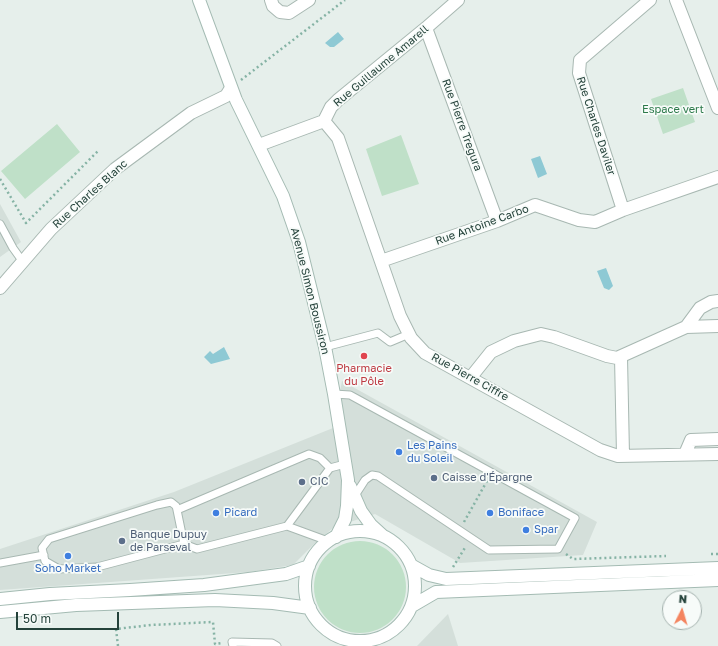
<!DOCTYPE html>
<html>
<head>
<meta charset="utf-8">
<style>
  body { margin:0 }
  #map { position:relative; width:718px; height:646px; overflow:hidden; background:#e6efeb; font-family:"Golos Text",sans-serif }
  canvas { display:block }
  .north { position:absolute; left:662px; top:590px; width:40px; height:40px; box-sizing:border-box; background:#f7fbf9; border:1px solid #a3b1ad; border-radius:50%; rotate:5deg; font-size:11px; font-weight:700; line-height:16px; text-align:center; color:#24423a }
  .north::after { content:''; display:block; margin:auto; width:14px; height:18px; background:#f4845f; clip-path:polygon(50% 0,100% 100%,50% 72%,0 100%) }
  .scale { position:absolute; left:16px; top:612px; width:103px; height:18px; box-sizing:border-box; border:2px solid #24423a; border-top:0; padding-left:5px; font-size:12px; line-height:14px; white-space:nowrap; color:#24423a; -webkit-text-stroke:3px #f7fbf9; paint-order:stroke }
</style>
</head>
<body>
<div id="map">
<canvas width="718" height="646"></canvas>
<div class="north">N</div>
<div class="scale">50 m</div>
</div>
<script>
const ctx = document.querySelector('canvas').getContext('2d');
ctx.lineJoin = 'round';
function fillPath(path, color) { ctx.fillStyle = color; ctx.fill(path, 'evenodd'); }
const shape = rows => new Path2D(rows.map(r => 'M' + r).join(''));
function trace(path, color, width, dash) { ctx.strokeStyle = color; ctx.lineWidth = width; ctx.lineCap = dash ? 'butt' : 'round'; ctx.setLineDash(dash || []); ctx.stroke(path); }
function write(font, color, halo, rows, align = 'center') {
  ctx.font = font + ' "Golos Text",sans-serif'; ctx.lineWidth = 3.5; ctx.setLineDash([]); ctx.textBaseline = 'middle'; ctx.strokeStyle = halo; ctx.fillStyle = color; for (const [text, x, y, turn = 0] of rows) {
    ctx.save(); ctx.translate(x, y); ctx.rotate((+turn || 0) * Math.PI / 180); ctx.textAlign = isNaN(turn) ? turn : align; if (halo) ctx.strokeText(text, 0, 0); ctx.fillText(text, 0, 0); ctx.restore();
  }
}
fillPath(shape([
  [0,204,21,242,0,257],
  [342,381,597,522,583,555,460,563,375,514,334,527,311,547,293,565,249,572,0,590,0,549,174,492,333,428],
  [448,614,458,646,417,646]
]), '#d4dfda');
fillPath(shape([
  [683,88,695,122,663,134,651,99],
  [57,124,80,152,25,199,1,171],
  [401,135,419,184,382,196,366,149],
  '314 587a46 46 0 1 1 92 0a46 46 0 1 1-92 0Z'
]), '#bfe0c8');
fillPath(shape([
  [338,32,344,39,334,47,330,47,325,43],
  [540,156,547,174,538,178,531,159],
  [606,268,613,286,609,290,604,288,597,271],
  [224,347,230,359,211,364,204,357,210,351,213,354]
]), '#8ec9d4');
const lane = shape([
  [0,224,13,248,23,262],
  [325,347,378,333,390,342,409,334],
  [334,394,350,395,575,518,558,549,489,550,378,476,372,475,365,480,354,497],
  [177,510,184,544],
  [287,526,330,468,345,464],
  [328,541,287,526,197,549,184,544,97,567,59,569,45,561,42,548,49,539,157,505,171,502,176,506,177,510,309,454,320,458,330,468],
  [0,563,44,555],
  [233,646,232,642,272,643,277,646]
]);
const street = shape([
  [271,0,273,6,280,12,289,13,309,0],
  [676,0,718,108],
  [426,28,497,221],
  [324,121,338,138,400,316,411,338,425,353,600,450,618,456,718,454],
  [259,145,324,121,331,107,338,100,426,28,458,0],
  [623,210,579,73,580,60,650,0],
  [381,261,497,221,535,205,579,220,595,222,623,210,718,177],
  [0,288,51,229,115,169,191,113,226,96,231,88],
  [686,327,700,308,711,302,718,301],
  [621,357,623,455],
  [471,377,491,352,514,341,541,334,554,337,607,356,617,358,686,327,718,326],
  [685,454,691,440,718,439]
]);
const secondary = shape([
  [199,0,236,100,283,196,299,242,325,347,334,394,348,480,347,506,345,519,336,537],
  [350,486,361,511,371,525,382,535],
  '305 586a55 55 0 1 1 110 0a55 55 0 1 1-110 0Z',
  [411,565,429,575,446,579,718,568],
  [0,599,50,594,130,590,204,585,286,574,309,566],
  [412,606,436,592,718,580],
  [0,612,76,605,215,600,273,603,310,608]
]);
trace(lane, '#a8b8b2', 9);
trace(street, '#a8b8b2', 14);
trace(secondary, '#a4bbb3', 14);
trace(shape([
  [241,80,345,0],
  [0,179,26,223,99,150],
  [464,522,487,481],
  [566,554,573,559,666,556],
  [711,554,718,554],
  [453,567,466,546],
  [118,646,116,629,151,625,213,622,215,644,222,643]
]), '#86b3a5', 2.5, [2, 3]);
trace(lane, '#fff', 7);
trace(street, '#fff', 12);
trace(secondary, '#fff', 12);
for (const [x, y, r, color] of [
  [364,356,4,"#e0444e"],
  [399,452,4,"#3f7fe0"],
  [434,478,4,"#5c6f8a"],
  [302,482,4,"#5c6f8a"],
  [216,513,4,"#3f7fe0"],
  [490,513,4,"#3f7fe0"],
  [526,530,4,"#3f7fe0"],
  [122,541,4,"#5c6f8a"],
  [68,556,4,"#3f7fe0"]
]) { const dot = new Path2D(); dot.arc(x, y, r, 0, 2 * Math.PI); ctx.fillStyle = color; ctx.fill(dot); trace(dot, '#f7fbf9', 1.5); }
write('11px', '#24423a', '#f7fbf9', [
  ["Rue Guillaume Amarell",381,66,-40],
  ["Rue Pierre Tregura",462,125,70],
  ["Rue Charles Daviler",596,126,72],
  ["Rue Charles Blanc",90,194,-42],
  ["Rue Antoine Carbo",482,225,-20],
  ["Avenue Simon Boussiron",310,291,76],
  ["Rue Pierre Ciffre",470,377,29]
]);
write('11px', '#2d7a4b', '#f7fbf9', [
  ["Espace vert",673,110]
]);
write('11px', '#be3a42', '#f7fbf9', [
  ["Pharmacie",364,369],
  ["du Pôle",364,382]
]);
write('11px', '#366cbe', '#f7fbf9', [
  ["Les Pains",407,446],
  ["du Soleil",407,459],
  ["Picard",224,513],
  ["Boniface",498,513],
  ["Spar",534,530],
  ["Soho Market",68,569,"center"]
], 'left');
write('11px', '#4e5e75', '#f7fbf9', [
  ["Caisse d'Épargne",442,478],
  ["CIC",310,482],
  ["Banque Dupuy",130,535],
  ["de Parseval",130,548]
], 'left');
</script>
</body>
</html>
